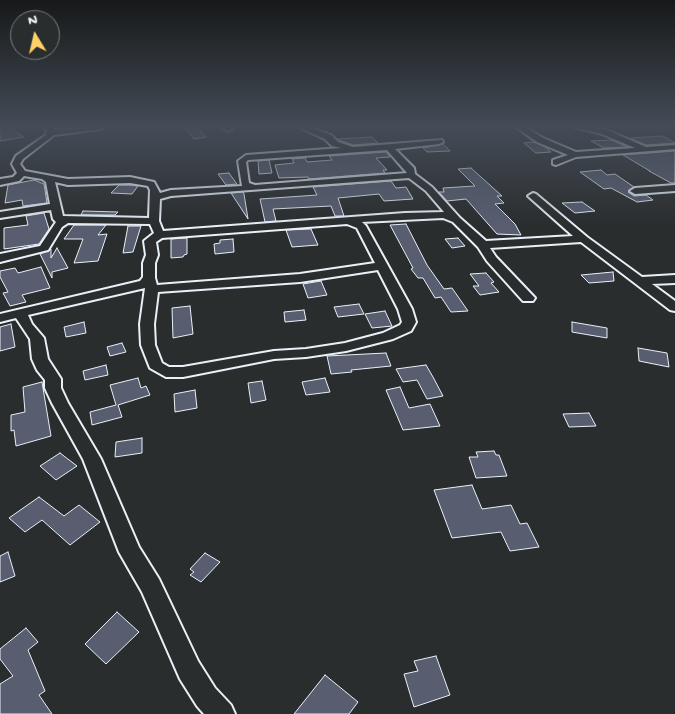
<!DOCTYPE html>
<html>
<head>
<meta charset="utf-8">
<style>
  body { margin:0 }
  #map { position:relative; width:675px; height:714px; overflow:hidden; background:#2a2d2e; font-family:"Gochi Hand",sans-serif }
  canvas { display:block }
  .north { position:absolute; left:10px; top:10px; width:50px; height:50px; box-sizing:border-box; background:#2a2d2e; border:1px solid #767b7f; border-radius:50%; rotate:351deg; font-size:14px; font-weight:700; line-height:20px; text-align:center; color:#e8f1f8 }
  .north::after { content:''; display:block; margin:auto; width:18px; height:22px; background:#ffd166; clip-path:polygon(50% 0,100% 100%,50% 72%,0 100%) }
</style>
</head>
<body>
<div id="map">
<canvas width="675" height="714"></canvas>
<div class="north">N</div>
</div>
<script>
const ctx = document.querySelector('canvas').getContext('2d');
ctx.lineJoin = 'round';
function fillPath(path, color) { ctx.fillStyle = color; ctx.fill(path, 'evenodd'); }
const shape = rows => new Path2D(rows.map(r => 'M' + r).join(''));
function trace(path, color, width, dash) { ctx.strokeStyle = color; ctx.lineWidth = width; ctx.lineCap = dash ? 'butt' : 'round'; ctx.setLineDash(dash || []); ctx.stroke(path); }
const building = shape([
  [0,127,9,127,24,137,0,141,0,127],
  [184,127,197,127,206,137,194,139,184,127],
  [663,136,675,143,646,145,631,138,663,136],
  [372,137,378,143,353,145,337,139,372,137],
  [611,140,627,147,604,148,591,141,611,140],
  [534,142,545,147,551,152,536,153,524,143,534,142],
  [443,144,450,151,427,152,423,148,443,144],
  [675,151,675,183,671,183,649,171,650,171,623,155,675,151],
  [386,152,390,157,376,158,387,170,383,170,385,173,309,179,308,177,279,178,275,165,294,163,292,159,305,158,307,162,332,160,329,156,386,152],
  [269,160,272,173,259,174,258,161,269,160],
  [471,168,502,196,497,196,504,203,495,204,515,224,521,235,497,234,466,199,447,201,439,192,444,192,443,188,475,186,458,169,471,168],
  [601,170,607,175,615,174,634,187,628,192,634,196,646,195,653,200,637,202,611,188,604,189,580,172,601,170],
  [229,173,237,184,226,185,218,174,229,173],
  [34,180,44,184,47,203,23,206,22,200,5,203,8,185,34,180],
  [391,181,396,188,406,187,413,199,384,201,379,194,338,198,344,216,335,216,331,206,273,209,276,221,265,222,260,199,317,195,313,187,391,181],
  [119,185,130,185,138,186,132,194,111,193,119,185],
  [243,192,244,194,248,219,231,193,243,192],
  [582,202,595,211,575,213,562,203,582,202],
  [83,211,118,212,115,215,81,215,83,211],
  [44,213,49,229,39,244,4,249,4,228,28,225,26,216,44,213],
  [406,224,427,265,444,289,452,288,468,311,451,312,441,297,435,298,423,278,418,278,411,269,413,268,390,225,406,224],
  [74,225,106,225,98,235,107,234,98,261,74,263,83,239,64,239,74,225],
  [128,226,141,226,133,252,123,253,128,226],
  [311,229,318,245,292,247,286,230,311,229],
  [187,238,187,254,184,255,183,257,171,258,171,239,187,238],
  [458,238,465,246,452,248,445,239,458,238],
  [233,239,234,252,215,254,214,244,220,243,220,240,233,239],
  [57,248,68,268,52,272,52,278,40,254,51,249,51,258,57,248],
  [41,267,50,288,22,295,26,302,10,306,3,293,8,292,0,277,0,271,15,268,18,273,41,267],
  [613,272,614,281,589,283,581,275,613,272],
  [486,273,494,282,491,283,499,292,480,295,473,286,479,286,470,274,486,273],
  [321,281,327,295,308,298,303,284,321,281],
  [359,304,364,314,338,317,334,307,359,304],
  [190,306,193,334,173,338,172,308,190,306],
  [304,310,306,320,285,322,284,312,304,310],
  [385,311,392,326,372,328,365,314,385,311],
  [84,322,86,333,66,337,64,327,84,322],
  [572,322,607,328,607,338,572,332,572,322],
  [11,324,15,347,0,351,0,327,11,324],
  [122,343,126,352,110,356,107,347,122,343],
  [638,348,667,353,669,367,639,361,638,348],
  [386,353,391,366,351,370,352,372,331,374,327,356,386,353],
  [106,365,108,375,85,380,83,371,106,365],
  [426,365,433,377,443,396,427,399,417,380,403,382,396,369,426,365],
  [138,378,141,388,146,386,150,395,118,405,122,417,92,425,90,412,116,405,110,385,138,378],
  [325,378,330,392,306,395,302,382,325,378],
  [262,381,266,400,251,403,248,383,262,381],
  [42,382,51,436,16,446,14,430,11,431,11,415,25,412,23,387,42,382],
  [400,387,409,408,430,404,440,426,403,430,386,390,400,387],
  [195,390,197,408,175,412,174,394,195,390],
  [589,413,596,426,569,427,563,414,589,413],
  [142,438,142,453,115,457,116,442,142,438],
  [494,451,496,455,499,455,507,476,476,478,469,457,478,457,476,452,494,451],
  [60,453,77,466,56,480,40,466,60,453],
  [472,485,482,509,511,505,520,524,527,523,539,547,510,551,501,532,452,538,434,490,472,485],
  [39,497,64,516,79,505,100,522,70,545,42,520,25,532,9,518,39,497],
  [8,552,15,576,0,582,0,556,8,552],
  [205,553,220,562,201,582,190,575,194,572,190,569,205,553],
  [117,612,139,632,106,664,85,644,117,612],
  [26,628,38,642,28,650,45,691,39,695,52,714,0,714,0,684,13,676,0,659,0,649,26,628],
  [436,656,450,695,414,707,404,674,418,671,414,661,436,656],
  [325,675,358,702,349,714,294,714,325,675]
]);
fillPath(building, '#585e70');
trace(building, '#e8f1f8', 1);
const minor = shape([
  [44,127,52,127,55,130,105,127,101,129,54,135,23,159,20,164,25,171,68,179,130,177,154,182,160,193,171,190,242,186,238,161,246,155,341,148,332,146,325,139,298,127,309,127,331,135,338,142,353,147,442,140,443,142,439,144,395,149,414,168,415,174,432,187,460,218,486,241,573,236,528,196,533,193,536,194,587,237,642,277,675,275,675,283,652,284,675,301,675,311,670,310,581,242,490,248,496,257,535,298,533,301,523,301,487,261,478,247,453,222,443,218,362,222,366,226,412,309,416,322,411,331,393,339,346,351,306,357,274,359,183,377,166,377,150,368,141,345,140,324,145,288,28,315,32,324,44,338,48,359,61,379,61,388,68,403,101,459,139,547,159,579,198,661,215,688,231,705,235,714,204,714,197,706,180,679,142,592,119,552,83,459,52,403,45,388,45,380,37,370,32,359,30,339,16,318,0,322,0,314,140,281,143,277,143,263,146,255,144,241,154,233,150,224,68,223,62,227,48,250,0,262,0,254,40,246,56,222,53,219,51,210,0,218,0,212,50,204,46,182,42,179,24,176,19,181,0,185,0,179,13,177,17,173,12,164,16,156,46,135,47,130,44,127],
  [387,150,407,173,255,185,249,183,246,162,248,160,387,150],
  [409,178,426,191,444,212,405,213,163,231,159,221,160,199,171,196,409,178],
  [55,182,68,185,130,183,148,186,150,190,149,218,63,216,55,182],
  [347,224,357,228,375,263,300,274,157,285,155,278,155,263,158,255,156,242,162,238,347,224],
  [378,270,398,309,402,322,400,325,383,333,345,343,306,349,274,351,183,367,169,367,162,363,155,345,154,324,158,292,300,282,378,270],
  [221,127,230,127,232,129,228,131,221,127],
  [516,127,525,127,543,138,576,152,635,148,602,134,574,127,590,127,607,130,646,147,675,145,675,149,576,157,556,165,553,164,553,160,568,155,537,142,516,127],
  [675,185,675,191,635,194,630,191,635,188,675,185]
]);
trace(minor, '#e8f1f8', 4);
fillPath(minor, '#2a2d2e');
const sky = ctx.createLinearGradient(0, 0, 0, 227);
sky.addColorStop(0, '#171919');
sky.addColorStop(0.56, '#444c57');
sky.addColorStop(1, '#444c5700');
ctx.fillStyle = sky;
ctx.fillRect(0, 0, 675, 227);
</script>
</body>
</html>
